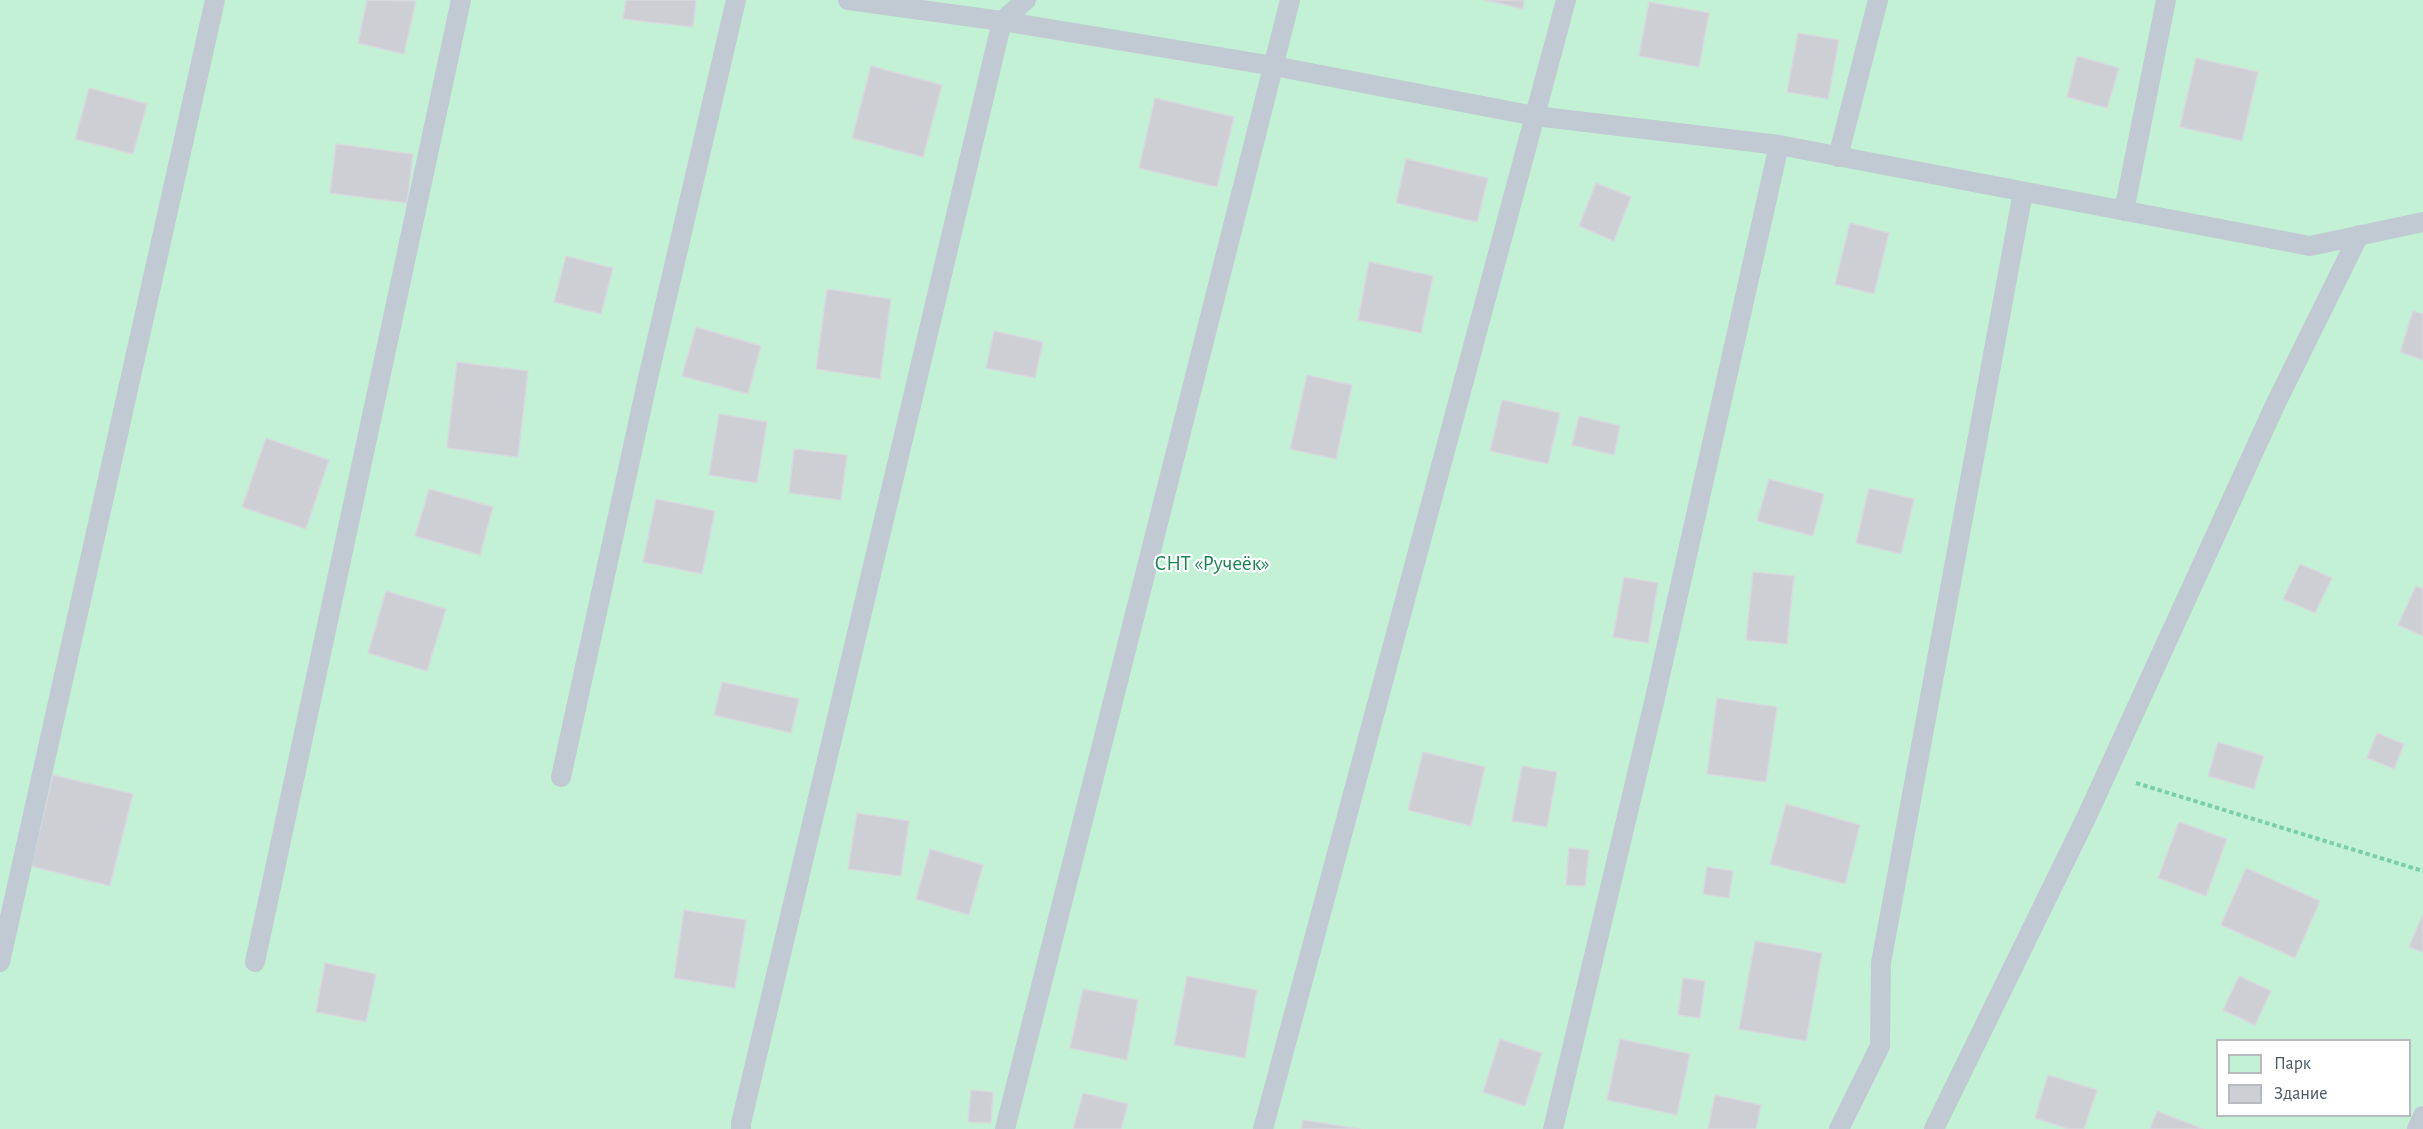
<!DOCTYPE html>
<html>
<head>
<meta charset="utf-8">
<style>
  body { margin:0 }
  #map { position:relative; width:2423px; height:1129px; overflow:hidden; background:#f5f3f3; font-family:"Alegreya Sans",sans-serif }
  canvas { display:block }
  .legend { position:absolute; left:2216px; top:1039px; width:195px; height:78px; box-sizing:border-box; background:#fff; border:2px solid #b7bbc0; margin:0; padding:8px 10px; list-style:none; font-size:18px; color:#4a5661 }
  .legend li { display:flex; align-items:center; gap:12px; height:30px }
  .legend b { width:30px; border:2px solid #b7bbc0 }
</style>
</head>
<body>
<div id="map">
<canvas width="2423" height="1129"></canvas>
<ul class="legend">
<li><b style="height:16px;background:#c3f1d5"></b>Парк</li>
<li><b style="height:16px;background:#cdcfd5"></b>Здание</li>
</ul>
</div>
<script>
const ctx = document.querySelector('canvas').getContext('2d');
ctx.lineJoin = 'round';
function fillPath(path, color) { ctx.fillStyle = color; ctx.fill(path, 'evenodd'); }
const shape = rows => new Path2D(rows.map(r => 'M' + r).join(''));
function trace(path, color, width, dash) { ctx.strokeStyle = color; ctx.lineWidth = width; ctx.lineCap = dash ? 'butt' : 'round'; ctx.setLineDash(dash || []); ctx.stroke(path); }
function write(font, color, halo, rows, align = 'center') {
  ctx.font = font + ' "Alegreya Sans",sans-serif'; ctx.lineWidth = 4.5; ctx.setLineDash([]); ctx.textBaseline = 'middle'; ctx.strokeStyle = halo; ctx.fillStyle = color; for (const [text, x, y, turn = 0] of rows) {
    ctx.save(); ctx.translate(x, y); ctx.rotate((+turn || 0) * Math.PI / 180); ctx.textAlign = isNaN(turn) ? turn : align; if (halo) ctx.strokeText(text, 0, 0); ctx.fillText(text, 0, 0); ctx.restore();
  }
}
fillPath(shape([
  [0,0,2423,0,2423,1129,0,1129],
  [2218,1040,2410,1040,2410,1116,2218,1116]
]), '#c3f1d5');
const building = shape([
  [367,0,416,1,404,54,358,43,367,0],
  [626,0,696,0,693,27,623,19,626,0],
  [1485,0,1524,0,1523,9,1485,0],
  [1649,2,1709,13,1699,67,1639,56,1649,2],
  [1798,33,1839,40,1828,99,1787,92,1798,33],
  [2077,56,2119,68,2107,108,2067,97,2077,56],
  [2196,58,2258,72,2242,141,2180,127,2196,58],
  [871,66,942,85,923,157,852,138,871,66],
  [89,88,147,104,133,154,75,139,89,88],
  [1155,98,1234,117,1217,187,1139,168,1155,98],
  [336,144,413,154,407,203,330,193,336,144],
  [1406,159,1488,178,1477,222,1396,203,1406,159],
  [1596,183,1631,197,1614,241,1579,226,1596,183],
  [1850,223,1889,233,1874,294,1835,284,1850,223],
  [566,256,613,268,601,314,554,302,566,256],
  [1369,262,1433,276,1421,333,1358,320,1369,262],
  [827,289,891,299,880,379,816,369,827,289],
  [2413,311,2423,314,2423,360,2400,352,2413,311],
  [696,327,761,346,748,394,682,376,696,327],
  [994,331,1043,342,1035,378,986,368,994,331],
  [457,362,528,371,518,457,447,448,457,362],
  [1307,375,1352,385,1336,459,1290,449,1307,375],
  [1502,400,1560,413,1548,464,1490,451,1502,400],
  [719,414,767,422,757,483,709,475,719,414],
  [1579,416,1620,426,1614,455,1572,445,1579,416],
  [266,438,329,460,306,529,242,507,266,438],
  [794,449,847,455,841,500,789,493,794,449],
  [1769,479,1824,494,1813,536,1757,521,1769,479],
  [1869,488,1914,499,1901,554,1856,543,1869,488],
  [429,489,493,507,480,555,415,536,429,489],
  [656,499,715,511,702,574,643,562,656,499],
  [2300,564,2332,578,2315,613,2283,599,2300,564],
  [1753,572,1794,576,1787,644,1746,640,1753,572],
  [1624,577,1658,583,1648,643,1613,637,1624,577],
  [2416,586,2423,589,2423,636,2398,625,2416,586],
  [386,591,446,609,427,671,368,653,386,591],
  [722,682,799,699,791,733,714,715,722,682],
  [1717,698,1777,707,1766,782,1707,774,1717,698],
  [2377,733,2404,744,2394,769,2367,758,2377,733],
  [2218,742,2264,756,2254,789,2208,776,2218,742],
  [1423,752,1485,767,1471,826,1408,810,1423,752],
  [1522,766,1557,772,1547,827,1512,821,1522,766],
  [53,775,133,794,110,886,31,866,53,775],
  [1786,804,1860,825,1845,884,1770,864,1786,804],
  [857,813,909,821,901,876,848,869,857,813],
  [2179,822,2227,839,2206,896,2158,878,2179,822],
  [1569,848,1589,850,1585,886,1566,885,1569,848],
  [930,849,983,865,969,915,916,899,930,849],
  [1707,867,1733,871,1729,898,1703,894,1707,867],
  [2246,868,2320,901,2295,958,2221,925,2246,868],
  [684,910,746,920,735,988,674,978,684,910],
  [2422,916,2423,916,2423,952,2409,947,2422,916],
  [1755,941,1822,953,1806,1041,1739,1029,1755,941],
  [325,963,376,974,366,1022,316,1012,325,963],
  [1187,976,1257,990,1245,1058,1174,1045,1187,976],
  [2239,976,2271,991,2255,1025,2223,1010,2239,976],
  [1683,978,1705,981,1700,1018,1678,1015,1683,978],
  [1083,989,1138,1000,1127,1060,1070,1048,1083,989],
  [1500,1039,1542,1053,1525,1106,1483,1092,1500,1039],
  [1620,1039,1690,1054,1677,1115,1607,1100,1620,1039],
  [2048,1075,2097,1090,2084,1129,2068,1129,2035,1118,2048,1075],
  [971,1090,993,1092,991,1123,968,1122,971,1090],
  [1083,1093,1128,1104,1121,1129,1073,1129,1083,1093],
  [1715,1095,1761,1105,1756,1129,1708,1129,1715,1095],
  [2157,1111,2203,1129,2150,1129,2157,1111],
  [1303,1120,1360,1129,1301,1129,1303,1120]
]);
fillPath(building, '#cdcfd5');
trace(building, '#d7d9de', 1.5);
trace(shape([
  [2136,783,2423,871]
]), '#7ad0a6', 4, [4.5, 3]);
trace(shape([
  [848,0,1002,21,1274,66,1535,116,1779,145,2310,246,2423,222],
  [1838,157,1878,0],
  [2124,211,2166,0],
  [561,777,648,378,736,0],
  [0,962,215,0],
  [255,962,461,0],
  [741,1129,741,1123,1002,21,1026,0],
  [1005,1129,1290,0],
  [1263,1129,1566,0],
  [1553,1129,1655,698,1779,145],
  [1839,1129,1880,1046,1881,963,2023,192],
  [1934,1129,2087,816,2276,403,2359,235],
  [2417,1129,2423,1116]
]), '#c1cad2', 20);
write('21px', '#17864f', '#fff', [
  ["СНТ «Ручеёк»",1212,564]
]);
</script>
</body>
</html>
